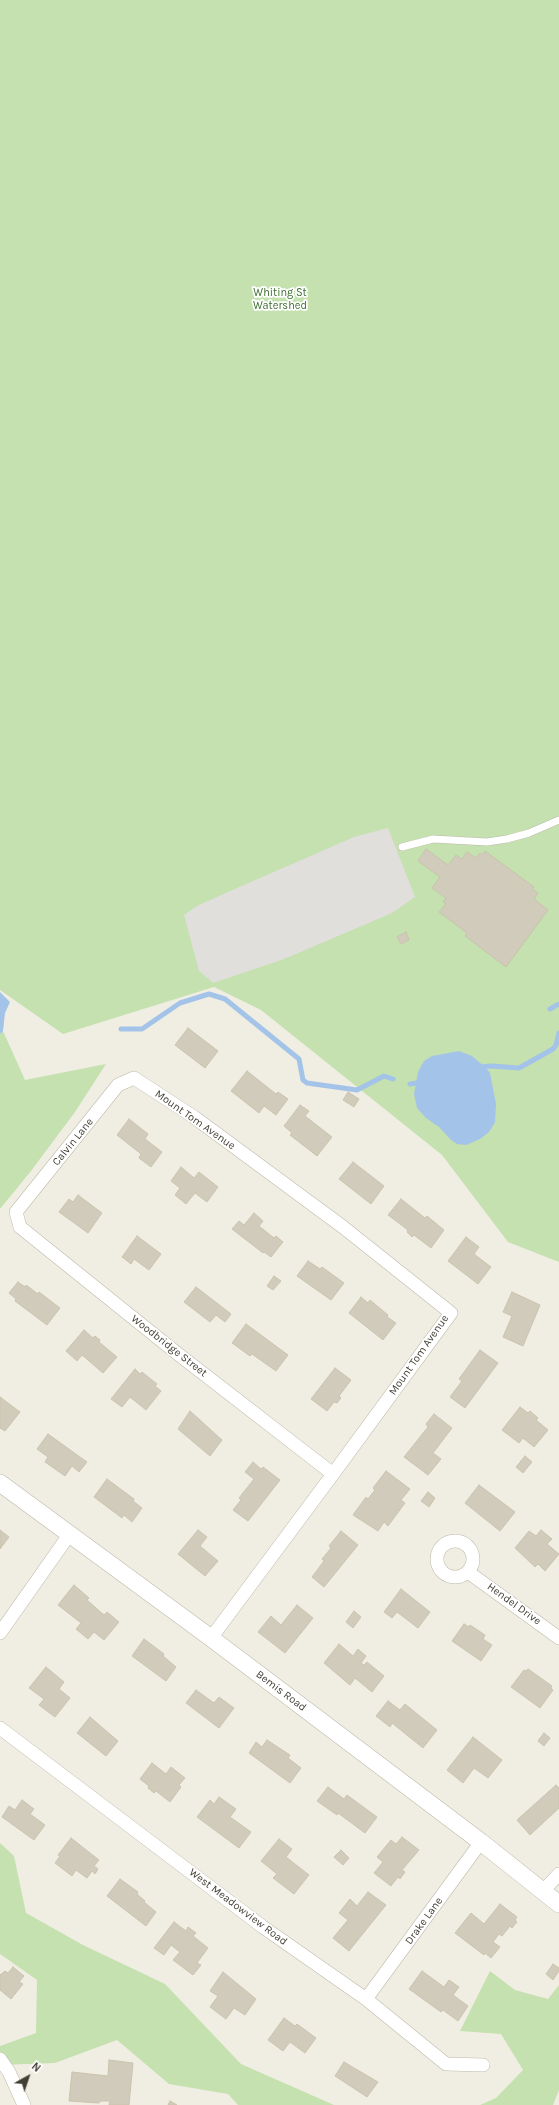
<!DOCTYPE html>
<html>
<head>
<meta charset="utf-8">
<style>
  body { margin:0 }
  #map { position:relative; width:559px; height:2105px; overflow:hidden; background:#f0eee3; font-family:Karla,sans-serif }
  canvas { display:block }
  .north { position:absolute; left:8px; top:2057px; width:40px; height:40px; -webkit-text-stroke:3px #fff; paint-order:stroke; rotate:40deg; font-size:11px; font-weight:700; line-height:16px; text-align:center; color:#413e34 }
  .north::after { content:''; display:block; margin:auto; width:14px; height:18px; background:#413e34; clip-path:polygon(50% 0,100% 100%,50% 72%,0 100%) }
</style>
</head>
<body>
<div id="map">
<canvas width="559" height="2105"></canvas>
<div class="north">N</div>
</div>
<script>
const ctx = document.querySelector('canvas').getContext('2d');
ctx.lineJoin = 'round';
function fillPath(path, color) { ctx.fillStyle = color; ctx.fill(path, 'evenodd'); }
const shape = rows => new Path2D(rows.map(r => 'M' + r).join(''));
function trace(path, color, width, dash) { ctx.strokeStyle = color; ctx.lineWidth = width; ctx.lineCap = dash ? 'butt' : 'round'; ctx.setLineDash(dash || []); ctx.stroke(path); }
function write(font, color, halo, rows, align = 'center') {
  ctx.font = font + ' Karla,sans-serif'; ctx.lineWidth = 3.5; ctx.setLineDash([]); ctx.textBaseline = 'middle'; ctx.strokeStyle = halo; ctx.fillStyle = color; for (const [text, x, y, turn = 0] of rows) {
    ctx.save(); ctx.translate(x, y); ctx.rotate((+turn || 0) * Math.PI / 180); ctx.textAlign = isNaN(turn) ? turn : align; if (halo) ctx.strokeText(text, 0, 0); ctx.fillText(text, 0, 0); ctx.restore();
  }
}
fillPath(shape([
  [0,0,559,0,559,1262,508,1242,442,1155,261,1010,214,987,63,1034,0,990],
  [3,1031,25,1080,106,1064,75,1112,31,1171,0,1209,0,1034],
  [0,1843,14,1856,26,1913,83,1945,165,1984,241,2064,334,2105,238,2105,228,2094,169,2084,117,2040,55,2063,0,2065,0,2046,36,2033,37,1980,0,1954],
  [490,1971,515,1990,548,1999,559,1985,559,2090,553,2105,480,2105,496,2098,523,2070,501,2034,460,2031]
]), '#c4e1af');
fillPath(shape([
  [388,828,415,897,392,913,284,959,213,983,199,971,184,915,197,906,228,892,354,837]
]), '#e1dfdc');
fillPath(shape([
  [0,992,10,1002,5,1013,3,1031,0,1034],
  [459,1051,472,1056,486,1068,490,1073,496,1104,495,1122,489,1132,480,1139,466,1145,457,1144,451,1140,439,1127,426,1118,417,1108,414,1094,418,1072,424,1061,432,1056]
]), '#a4c3e8');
trace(shape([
  [550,1009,559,1004],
  [121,1029,142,1029,180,1003,209,994,225,999,299,1059,303,1080,307,1083,357,1090,384,1076,393,1079],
  [479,1067,492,1066,519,1068,553,1049,556,1045,559,1033],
  [410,1084,423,1082]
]), '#a4c3e8', 5);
const building = shape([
  [426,849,448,865,456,855,462,859,467,852,476,858,480,853,482,855,485,851,534,887,532,889,538,893,534,899,548,910,506,967,465,936,467,933,439,912,446,904,443,902,446,898,432,888,440,877,418,861,426,849],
  [406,932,409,940,401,944,397,937,406,932],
  [188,1028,218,1051,205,1068,175,1045,188,1028],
  [247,1071,276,1094,278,1092,288,1099,276,1115,264,1106,259,1113,231,1091,247,1071],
  [348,1092,359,1099,354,1107,343,1100,348,1092],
  [300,1105,309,1111,305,1116,332,1137,317,1156,290,1135,292,1133,284,1126,300,1105],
  [129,1119,148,1134,145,1139,162,1152,151,1167,139,1158,141,1154,117,1135,129,1119],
  [353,1162,384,1186,371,1204,339,1179,353,1162],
  [181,1167,194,1178,199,1172,218,1187,207,1202,195,1193,186,1204,175,1195,180,1188,171,1181,181,1167],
  [78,1195,102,1213,88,1233,59,1212,69,1199,73,1202,78,1195],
  [401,1199,425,1218,427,1216,444,1230,431,1248,414,1235,412,1237,407,1232,408,1230,388,1215,401,1199],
  [254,1213,263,1221,259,1226,274,1238,276,1236,283,1242,271,1257,264,1252,263,1253,232,1229,239,1221,244,1225,254,1213],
  [137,1236,161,1254,149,1270,134,1259,131,1264,122,1257,137,1236],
  [466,1237,479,1247,474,1254,491,1267,478,1284,448,1261,466,1237],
  [308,1261,320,1269,322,1267,344,1283,331,1300,297,1276,308,1261],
  [274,1276,281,1281,273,1290,267,1286,274,1276],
  [18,1282,25,1287,26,1285,38,1294,39,1292,60,1308,47,1325,15,1301,16,1299,9,1293,18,1282],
  [196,1287,231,1314,225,1322,216,1315,210,1322,184,1302,196,1287],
  [512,1292,540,1305,523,1346,503,1337,512,1316,503,1312,512,1292],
  [361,1297,368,1303,370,1300,388,1315,387,1317,396,1323,383,1340,349,1313,361,1297],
  [246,1324,288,1355,276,1371,252,1354,250,1356,232,1343,246,1324],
  [84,1330,93,1338,95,1336,100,1340,99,1342,117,1357,103,1373,82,1355,77,1361,66,1351,84,1330],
  [480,1350,498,1363,465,1408,450,1397,462,1381,459,1379,480,1350],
  [335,1368,351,1380,339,1396,341,1398,337,1403,334,1402,327,1411,311,1399,335,1368],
  [135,1369,140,1374,142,1372,157,1384,155,1386,161,1391,146,1410,130,1397,122,1407,111,1399,135,1369],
  [0,1397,20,1412,5,1431,0,1428,0,1397],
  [520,1407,528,1413,530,1411,538,1418,536,1420,548,1430,534,1447,523,1438,519,1443,502,1430,520,1407],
  [190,1411,222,1440,210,1456,178,1429,190,1411],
  [434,1414,452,1428,433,1453,441,1459,428,1475,404,1457,428,1427,426,1424,434,1414],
  [48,1434,87,1462,79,1472,72,1466,65,1476,45,1462,48,1457,37,1449,48,1434],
  [525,1456,532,1462,523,1473,516,1467,525,1456],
  [253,1462,261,1469,263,1467,280,1480,248,1521,233,1510,241,1500,239,1498,254,1479,245,1472,253,1462],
  [386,1471,410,1489,401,1500,405,1503,388,1526,384,1522,378,1531,353,1515,366,1497,368,1499,375,1490,373,1488,386,1471],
  [107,1479,134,1499,133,1501,142,1508,132,1522,124,1515,122,1518,94,1497,107,1479],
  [479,1485,515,1512,500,1531,465,1503,479,1485],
  [428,1492,435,1498,429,1507,421,1501,428,1492],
  [0,1530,9,1537,0,1549,0,1530],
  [198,1530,207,1537,200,1546,218,1561,205,1576,178,1554,198,1530],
  [541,1530,552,1539,547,1544,559,1554,545,1571,538,1564,535,1567,515,1548,529,1531,536,1536,541,1530],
  [341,1531,358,1545,324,1587,312,1577,324,1561,322,1559,331,1548,329,1546,341,1531],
  [74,1585,89,1598,87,1600,104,1615,107,1612,119,1622,104,1640,94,1632,88,1639,76,1629,81,1623,58,1605,74,1585],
  [401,1589,430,1612,418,1628,397,1612,392,1618,384,1612,401,1589],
  [297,1605,313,1618,285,1653,258,1632,271,1616,281,1625,297,1605],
  [354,1611,361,1617,353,1628,346,1622,354,1611],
  [464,1624,469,1627,470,1625,485,1635,483,1639,492,1645,481,1661,452,1641,464,1624],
  [144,1639,164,1654,163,1656,176,1667,166,1681,132,1656,144,1639],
  [339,1644,353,1656,358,1649,366,1656,361,1663,364,1665,367,1662,384,1676,372,1692,355,1678,350,1685,324,1663,339,1644],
  [46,1667,64,1682,59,1689,70,1698,55,1717,39,1705,44,1699,29,1688,46,1667],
  [528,1669,552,1686,551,1688,553,1690,540,1708,511,1687,524,1670,526,1671,528,1669],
  [196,1690,214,1703,219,1697,234,1708,219,1728,186,1703,196,1690],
  [388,1701,400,1710,405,1704,437,1730,423,1748,392,1723,390,1727,376,1716,388,1701],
  [90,1717,118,1741,106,1756,77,1733,90,1717],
  [544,1733,550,1738,544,1746,538,1741,544,1733],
  [473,1737,502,1760,488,1778,474,1768,463,1783,447,1770,473,1737],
  [267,1740,290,1755,288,1758,301,1768,290,1783,249,1753,256,1742,262,1747,267,1740],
  [152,1763,166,1774,171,1767,185,1778,179,1785,181,1787,170,1802,156,1791,154,1793,148,1788,149,1786,140,1779,152,1763],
  [556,1785,559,1788,559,1808,530,1835,517,1820,556,1785],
  [328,1787,344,1799,347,1795,377,1817,365,1833,338,1813,337,1815,317,1801,328,1787],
  [219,1797,236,1809,230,1817,251,1832,239,1848,197,1817,210,1800,214,1804,219,1797],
  [22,1800,34,1809,30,1814,45,1825,34,1840,2,1817,9,1806,15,1810,22,1800],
  [402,1837,419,1850,402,1870,405,1872,400,1879,398,1877,391,1886,374,1873,383,1862,377,1857,391,1840,396,1844,402,1837],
  [71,1838,99,1860,94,1866,98,1869,95,1874,92,1871,87,1878,76,1870,72,1876,55,1863,60,1856,58,1855,71,1838],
  [279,1839,292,1849,286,1857,309,1875,294,1894,273,1878,277,1874,261,1861,279,1839],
  [341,1850,349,1858,343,1865,334,1857,341,1850],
  [120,1879,138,1892,137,1894,145,1901,144,1902,156,1912,146,1926,107,1896,120,1879],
  [368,1892,386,1905,349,1951,333,1938,348,1920,339,1913,350,1899,357,1906,368,1892],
  [500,1904,517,1917,515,1920,517,1922,512,1928,510,1926,502,1936,499,1934,493,1942,500,1947,491,1958,485,1953,484,1955,455,1933,471,1913,484,1924,500,1904],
  [174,1922,186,1931,188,1927,196,1933,193,1936,208,1948,197,1963,201,1965,193,1975,173,1960,180,1952,171,1945,164,1955,154,1948,174,1922],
  [553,1964,559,1968,559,1971,553,1980,546,1974,553,1964],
  [13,1967,24,1976,19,1982,23,1984,11,1999,0,1990,0,1975,5,1971,8,1973,13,1967],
  [422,1971,444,1987,449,1980,459,1987,453,1995,468,2006,458,2021,443,2010,441,2012,409,1989,422,1971],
  [223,1972,256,1999,245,2015,234,2008,226,2019,210,2007,218,1996,210,1991,223,1972],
  [284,2018,295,2026,297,2024,316,2038,305,2053,290,2042,283,2051,268,2040,284,2018],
  [109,2060,133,2063,129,2105,109,2105,110,2101,100,2101,99,2103,69,2101,72,2072,108,2076,109,2060],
  [344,2062,378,2082,367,2097,335,2076,344,2062],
  [170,2101,177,2105,168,2105,170,2101]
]);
fillPath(building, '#d0cbba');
trace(building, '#cac3ae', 1);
const service = shape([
  [402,847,433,839,487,842,507,839,529,833,559,820]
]);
const minor = shape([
  '437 1559a18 18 0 1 1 36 0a18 18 0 1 1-36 0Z',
  [468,1572,559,1638],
  [0,1633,69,1535],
  [211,1638,333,1474,451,1313,343,1227,194,1117,134,1078,118,1085,16,1212,20,1227,178,1354,333,1474],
  [0,1728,263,1927,366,1999,446,2064,483,2065],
  [543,1891,559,1874],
  [366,1999,481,1842],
  [0,2059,9,2072,24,2105]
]);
const tertiary = shape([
  [0,1483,211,1638,481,1842,559,1904]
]);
trace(service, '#bdb9aa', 8);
trace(minor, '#bdb9aa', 14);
trace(tertiary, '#bdb9aa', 18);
trace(service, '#fff', 7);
trace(minor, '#fff', 13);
trace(tertiary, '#fff', 17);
write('11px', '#3d6c2e', '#fff', [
  ["Whiting St",280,293],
  ["Watershed",280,306]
]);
write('11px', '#413e34', '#fff', [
  ["Mount Tom Avenue",195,1120,35],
  ["Calvin Lane",73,1142,-51],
  ["Woodbridge Street",169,1346,38],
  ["Mount Tom Avenue",419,1355,-55],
  ["Hendel Drive",514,1604,36],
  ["Bemis Road",281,1691,37],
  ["West Meadowview Road",238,1907,37],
  ["Drake Lane",424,1921,-54]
]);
</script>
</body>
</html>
